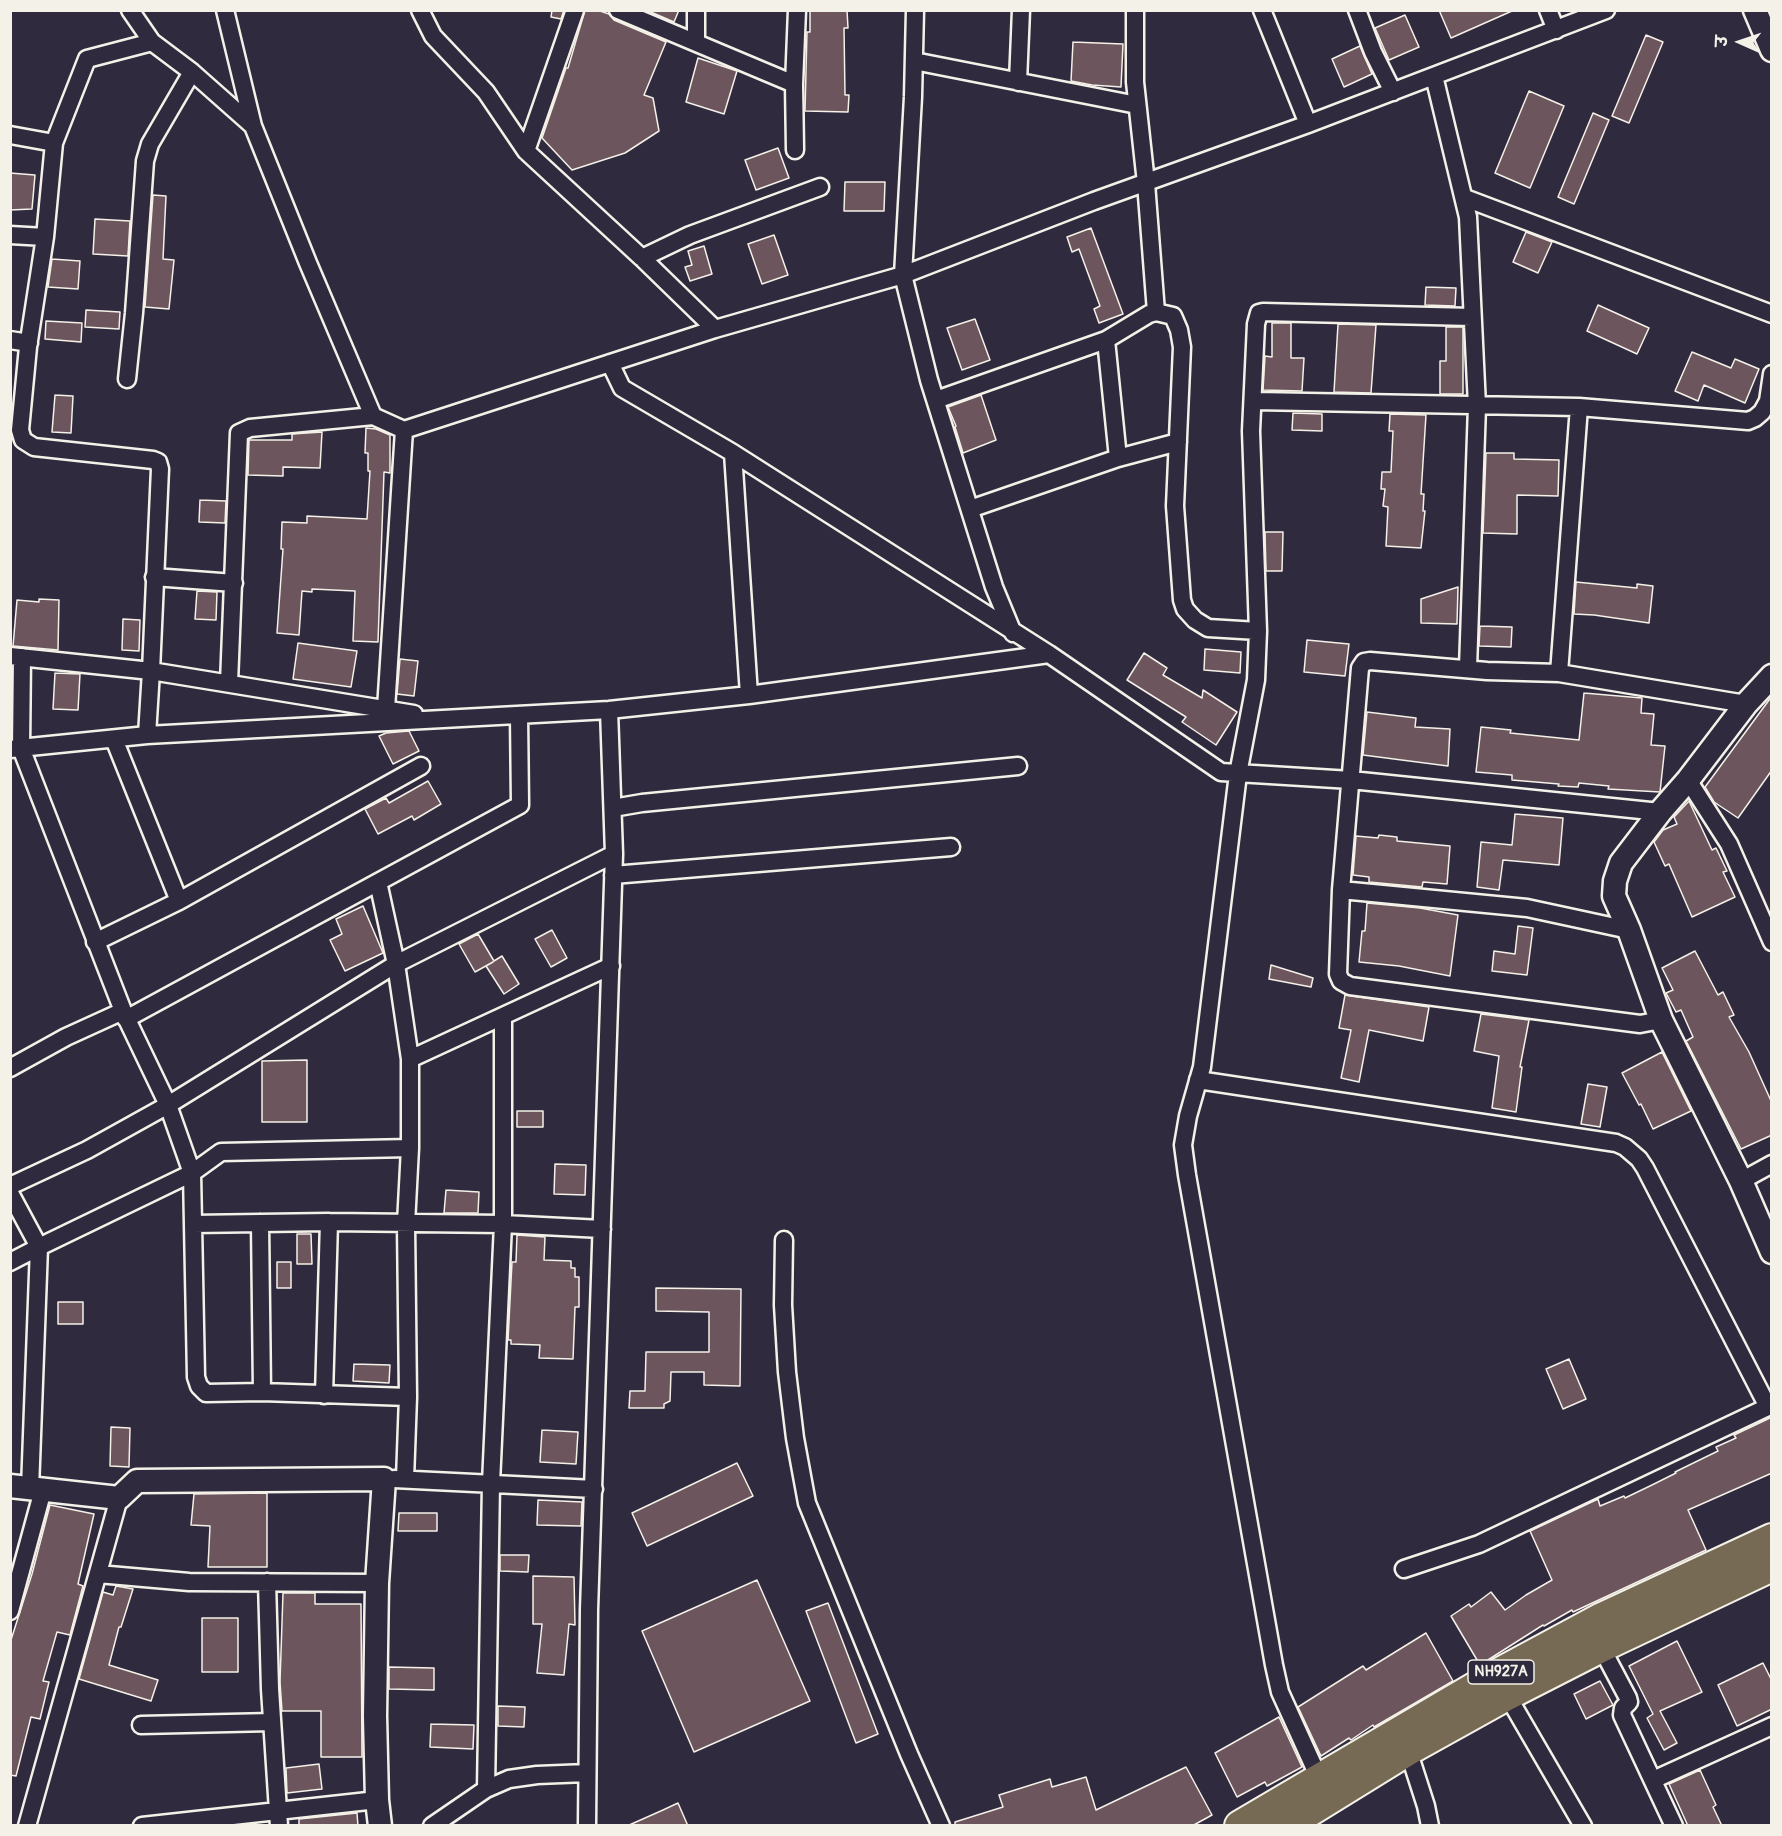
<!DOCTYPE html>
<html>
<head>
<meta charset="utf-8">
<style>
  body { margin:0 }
  #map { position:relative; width:1782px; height:1836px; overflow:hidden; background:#2f2a3d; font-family:Pangolin,"Playpen Sans Deva",sans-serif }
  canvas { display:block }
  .frame { position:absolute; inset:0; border:12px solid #f4f1e8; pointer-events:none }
  .north { position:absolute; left:1710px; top:12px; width:60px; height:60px; -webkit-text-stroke:4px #2f2a3d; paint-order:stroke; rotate:273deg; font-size:16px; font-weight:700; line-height:24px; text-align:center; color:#f4f1e8 }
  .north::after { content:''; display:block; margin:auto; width:21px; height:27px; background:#f4f1e8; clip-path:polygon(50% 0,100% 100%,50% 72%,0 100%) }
</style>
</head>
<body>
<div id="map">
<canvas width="1782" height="1836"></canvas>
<div class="frame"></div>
<div class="north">उ</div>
</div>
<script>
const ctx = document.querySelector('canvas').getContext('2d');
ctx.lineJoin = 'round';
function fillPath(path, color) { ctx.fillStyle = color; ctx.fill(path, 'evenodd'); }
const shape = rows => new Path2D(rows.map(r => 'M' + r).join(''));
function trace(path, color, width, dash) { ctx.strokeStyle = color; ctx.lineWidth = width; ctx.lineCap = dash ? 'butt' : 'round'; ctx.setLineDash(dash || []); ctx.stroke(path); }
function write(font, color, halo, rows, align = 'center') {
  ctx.font = font + ' Pangolin,sans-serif'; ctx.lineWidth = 4.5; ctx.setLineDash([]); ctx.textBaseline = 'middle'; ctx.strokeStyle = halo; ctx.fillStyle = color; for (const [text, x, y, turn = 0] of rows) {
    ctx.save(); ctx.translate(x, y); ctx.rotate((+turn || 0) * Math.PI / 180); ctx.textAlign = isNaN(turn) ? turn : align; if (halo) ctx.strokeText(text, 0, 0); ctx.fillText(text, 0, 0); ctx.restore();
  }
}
const building = shape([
  [552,10,564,10,561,19,551,17,552,10],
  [585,10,597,10,609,14,614,20,666,42,644,95,653,98,659,131,625,153,572,170,542,138,566,68,568,68,585,10],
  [646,10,679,10,674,22,646,10],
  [810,10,847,10,848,28,844,28,845,95,849,95,848,112,805,111,807,32,810,32,810,10],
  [1439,10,1512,10,1512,11,1451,38,1439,10],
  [1405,15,1419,47,1389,60,1375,28,1405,15],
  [1646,35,1663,42,1629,123,1612,116,1646,35],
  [1073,42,1123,44,1121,87,1092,85,1071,81,1073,42],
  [1360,46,1372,74,1344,87,1332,59,1360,46],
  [698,58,737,71,724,114,686,102,698,58],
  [1529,91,1564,106,1530,188,1495,173,1529,91],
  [1593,113,1609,120,1574,204,1558,197,1593,113],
  [778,148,789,178,756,190,745,160,778,148],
  [10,173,35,175,32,209,10,210,10,173],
  [845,182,885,182,884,211,844,211,845,182],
  [153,195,166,196,163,259,174,260,169,309,145,307,153,195],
  [95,219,130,221,128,256,93,254,95,219],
  [1091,228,1123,314,1099,323,1094,309,1100,306,1079,249,1072,252,1067,237,1091,228],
  [1526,232,1552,242,1538,273,1513,262,1526,232],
  [774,235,788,275,762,284,748,244,774,235],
  [704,246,712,274,690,281,685,267,692,265,688,251,704,246],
  [52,259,80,261,78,289,48,287,52,259],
  [1426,287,1456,288,1455,306,1425,305,1426,287],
  [1598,305,1649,328,1637,354,1587,331,1598,305],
  [86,310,120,312,119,329,85,327,86,310],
  [975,319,990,360,962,370,947,328,975,319],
  [46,321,82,323,81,342,45,339,46,321],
  [1272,323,1291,323,1291,358,1304,358,1302,391,1263,390,1265,356,1272,357,1272,323],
  [1338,324,1376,325,1371,393,1334,392,1338,324],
  [1446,327,1463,327,1463,394,1440,394,1440,361,1446,361,1446,327],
  [1692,352,1731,368,1735,359,1759,369,1745,403,1704,385,1698,401,1675,391,1692,352],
  [55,395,73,396,71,433,52,432,55,395],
  [981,395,996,440,963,453,955,427,956,426,948,407,981,395],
  [1293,413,1322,414,1322,431,1292,430,1293,413],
  [1390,414,1426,415,1421,494,1424,494,1423,511,1425,511,1421,548,1386,546,1388,507,1383,506,1385,489,1381,489,1382,472,1391,472,1393,431,1389,431,1390,414],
  [366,428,376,429,390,435,390,473,384,472,378,642,353,641,355,591,312,589,312,592,302,591,299,635,277,633,283,549,281,549,282,522,307,523,307,516,367,519,370,471,368,471,368,453,365,453,366,428],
  [322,432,320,468,283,467,283,476,248,475,249,440,292,440,292,434,322,432],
  [1486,453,1514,453,1514,459,1559,460,1558,496,1517,495,1517,534,1483,533,1486,453],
  [200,500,226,501,225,523,199,522,200,500],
  [1265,532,1283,532,1282,571,1266,571,1265,532],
  [1576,582,1637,588,1637,584,1653,586,1649,623,1594,615,1574,614,1576,582],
  [1458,587,1457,624,1421,623,1421,599,1458,587],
  [197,591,217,592,216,620,195,619,197,591],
  [39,599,59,600,58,650,13,646,17,600,39,602,39,599],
  [123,619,140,620,139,651,122,650,123,619],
  [1480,626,1512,627,1511,647,1479,646,1480,626],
  [1307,640,1349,644,1345,676,1304,672,1307,640],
  [298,643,357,651,351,687,293,679,298,643],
  [1205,649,1241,652,1240,673,1204,670,1205,649],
  [1144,653,1167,668,1163,675,1202,698,1203,690,1237,712,1216,745,1182,722,1186,717,1127,680,1144,653],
  [400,659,418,661,414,696,397,694,400,659],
  [55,673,80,674,78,710,53,709,55,673],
  [1584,693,1642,698,1641,713,1654,714,1651,745,1665,746,1660,792,1608,789,1609,786,1579,783,1578,787,1558,786,1559,784,1512,780,1512,775,1476,772,1481,727,1511,730,1510,733,1579,740,1584,693],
  [1772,696,1772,770,1738,818,1714,802,1705,787,1772,696],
  [1367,712,1416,718,1415,727,1450,729,1448,766,1363,755,1367,712],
  [409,731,419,751,393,764,379,736,386,733,409,731],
  [428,781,441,804,414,820,412,816,378,834,365,809,386,798,389,803,428,781],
  [1689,801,1712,850,1716,848,1727,871,1723,872,1735,897,1692,917,1669,864,1665,866,1654,842,1663,830,1677,824,1674,817,1689,801],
  [1515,814,1563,818,1559,865,1503,860,1499,890,1477,887,1481,842,1512,845,1515,814],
  [1379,835,1397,837,1397,841,1450,846,1447,884,1423,882,1422,887,1369,882,1369,877,1353,875,1356,836,1378,838,1379,835],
  [1367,903,1420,908,1458,915,1450,976,1399,966,1359,962,1362,931,1365,931,1367,903],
  [363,906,383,953,345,971,330,940,342,934,336,919,363,906],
  [1518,926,1533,928,1527,975,1492,971,1494,951,1515,954,1518,926],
  [552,930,567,958,551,967,535,939,552,930],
  [478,934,494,961,502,956,519,984,504,994,486,966,493,962,475,972,459,944,478,934],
  [1695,951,1718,995,1723,992,1734,1015,1729,1017,1749,1052,1772,1103,1772,1135,1741,1149,1686,1041,1693,1037,1681,1010,1676,1012,1666,993,1673,990,1662,968,1695,951],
  [1271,965,1313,978,1311,987,1269,979,1271,965],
  [1345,995,1429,1007,1423,1041,1369,1030,1359,1082,1341,1078,1351,1030,1339,1028,1345,995],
  [1481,1014,1529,1020,1520,1067,1522,1067,1516,1112,1492,1108,1499,1056,1474,1051,1481,1014],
  [1662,1052,1691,1111,1653,1129,1641,1104,1639,1105,1622,1073,1662,1052],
  [307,1060,307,1122,262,1122,262,1061,307,1060],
  [1588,1084,1607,1087,1600,1127,1581,1124,1588,1084],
  [517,1111,543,1111,543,1127,517,1127,517,1111],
  [555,1164,586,1165,585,1195,554,1194,555,1164],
  [446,1190,479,1192,478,1213,444,1213,446,1190],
  [297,1234,311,1234,312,1264,297,1264,297,1234],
  [517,1235,545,1237,544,1260,571,1261,571,1268,575,1268,575,1277,579,1277,579,1307,575,1307,573,1359,539,1358,540,1345,511,1344,511,1340,508,1340,512,1262,516,1262,517,1235],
  [277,1262,291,1262,291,1288,277,1288,277,1262],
  [656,1288,741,1289,740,1386,704,1385,704,1372,671,1372,670,1401,664,1404,664,1408,629,1408,630,1391,645,1391,646,1352,709,1352,709,1312,656,1311,656,1288],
  [58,1302,83,1302,83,1324,58,1324,58,1302],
  [1569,1359,1586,1399,1563,1409,1546,1369,1569,1359],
  [354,1364,390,1365,389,1383,353,1381,354,1364],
  [1772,1417,1772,1473,1688,1510,1706,1550,1573,1612,1572,1610,1544,1626,1543,1625,1480,1665,1451,1616,1469,1604,1471,1607,1491,1592,1505,1610,1526,1595,1552,1580,1530,1531,1598,1499,1600,1506,1624,1496,1625,1498,1652,1485,1676,1473,1675,1472,1718,1451,1716,1447,1736,1438,1734,1435,1772,1417],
  [111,1427,130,1428,129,1467,110,1466,111,1427],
  [542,1430,578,1432,576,1464,540,1462,542,1430],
  [737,1463,753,1496,647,1546,632,1513,737,1463],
  [267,1493,267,1567,208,1567,210,1526,191,1525,194,1494,267,1493],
  [538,1500,582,1502,581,1526,537,1525,538,1500],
  [50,1505,94,1514,78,1584,83,1586,70,1635,57,1632,43,1681,49,1682,40,1719,31,1717,16,1776,10,1775,10,1643,32,1574,50,1505],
  [399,1513,437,1513,437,1531,398,1531,399,1513],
  [500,1555,529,1555,528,1572,500,1571,500,1555],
  [533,1576,574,1577,575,1625,569,1624,564,1675,537,1673,542,1624,533,1624,533,1576],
  [757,1580,810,1701,694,1752,642,1631,757,1580],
  [116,1586,133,1589,121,1627,119,1627,109,1665,158,1680,151,1701,79,1679,103,1592,113,1595,116,1586],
  [283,1593,315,1593,315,1604,361,1604,362,1757,321,1757,321,1711,282,1711,280,1682,283,1593],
  [828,1603,878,1734,856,1743,806,1611,828,1603],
  [202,1618,238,1618,238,1672,202,1672,202,1618],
  [1426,1633,1453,1681,1374,1727,1373,1725,1351,1740,1349,1738,1321,1756,1298,1707,1363,1666,1366,1670,1426,1633],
  [1677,1641,1702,1692,1660,1711,1677,1743,1664,1750,1647,1718,1653,1714,1629,1666,1677,1641],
  [1763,1663,1772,1681,1772,1709,1737,1726,1718,1685,1763,1663],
  [389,1667,434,1668,434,1690,389,1689,389,1667],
  [1600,1681,1613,1705,1586,1719,1574,1694,1600,1681],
  [498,1706,525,1707,524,1727,498,1726,498,1706],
  [1279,1717,1302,1767,1267,1786,1265,1782,1237,1797,1215,1753,1279,1717],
  [431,1724,474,1725,473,1749,430,1747,431,1724],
  [319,1764,322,1789,287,1793,286,1768,319,1764],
  [1186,1767,1212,1815,1192,1826,955,1826,955,1822,1003,1807,999,1795,1050,1779,1052,1787,1086,1777,1096,1810,1186,1767],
  [1700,1770,1716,1805,1713,1807,1722,1826,1688,1826,1669,1784,1700,1770],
  [678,1803,688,1826,627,1826,663,1810,678,1803],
  [357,1813,358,1826,299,1826,299,1819,357,1813]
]);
fillPath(building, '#6c555d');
trace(building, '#f4f1e8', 1.5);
const street = shape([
  [130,10,152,42,192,72,253,126],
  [225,10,253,126,308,263,373,416,404,430,715,329,642,258,526,151,486,92,433,36,420,10],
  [618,10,794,84],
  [915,10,913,97,903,275,929,380,994,587,1013,633],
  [1135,10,1135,82,1146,183,1156,312],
  [1262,10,1308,124],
  [1357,10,1373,52,1393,92],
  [1548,10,1556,30],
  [696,42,696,10],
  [914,61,1137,105],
  [1434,76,1468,217,1477,406,1468,668],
  [1018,82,1021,10],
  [10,135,54,143],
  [795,150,794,84,797,10],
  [526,151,575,10],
  [1465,198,1772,314],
  [10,235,45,237,28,347,20,430,23,440,34,447,153,460,158,462,160,469,151,671,414,714],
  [45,237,54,143,87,59,152,42],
  [642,258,690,235,820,187],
  [715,329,903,275,1094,201,1308,124,1606,10],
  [10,340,29,343],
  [1106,340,1118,458],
  [610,363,622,388,733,453,1049,654],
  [127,379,134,313,145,161,150,144,192,72],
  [936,400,1106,340,1149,314,1156,312,1173,316,1179,330,1182,347,1175,506,1182,600,1185,609,1195,620,1208,628,1258,631],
  [1254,401,1579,407,1748,421,1755,418,1762,412,1768,401,1772,374],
  [733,453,749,695],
  [970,509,1118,458,1178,442],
  [154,577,234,583],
  [10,656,151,671,147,735],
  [1559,673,1579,407],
  [229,683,239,433,250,428,373,416],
  [386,709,404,430],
  [114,739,179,901],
  [10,749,147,735,609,710,749,695,1049,654,1221,772,1351,780,1660,812],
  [1688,780,1729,844,1772,942],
  [613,808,642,803,1018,766],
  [613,875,951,847],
  [378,882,396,964,410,1059],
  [1341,890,1527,908,1629,930],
  [95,942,179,901,421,766],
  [126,1019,520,805,519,715],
  [1661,1020,1640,1024,1350,986,1341,981,1338,974,1341,890,1360,668,1364,662,1370,661,1487,671,1559,673,1746,704],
  [10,1068,66,1037,123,1011,21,748,22,657],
  [1198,1080,1616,1143,1625,1147,1639,1159,1645,1168,1768,1407],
  [1741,1181,1772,1164],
  [10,1186,87,1150,168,1105,396,964,614,854],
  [10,1193,39,1247,10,1262],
  [260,1223,262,1392],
  [193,1224,329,1222,503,1224,602,1229],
  [784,1240,783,1305,787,1372,795,1438,807,1503,909,1754,941,1826],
  [324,1395,329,1222],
  [408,1397,262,1392,206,1393,199,1386,196,1377,192,1173,221,1152,410,1148],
  [394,1479,594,1489],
  [405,1479,408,1397,406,1224,410,1148,410,1059,611,966],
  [30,1489,39,1247,192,1173,168,1105,123,1011],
  [1404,1569,1479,1544,1772,1405],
  [98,1574,189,1582,377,1583],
  [267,1582,270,1689,279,1826],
  [10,1611,43,1490],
  [1601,1647,1628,1698,1629,1702,1623,1708,1622,1715,1674,1826],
  [1507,1695,1583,1826],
  [141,1725,272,1722],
  [1408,1750,1426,1806,1430,1826],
  [1319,1778,1280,1692,1274,1665,1187,1175,1183,1145,1188,1116,1202,1067,1238,774,1256,680,1258,631,1251,431,1256,324,1259,313,1263,312,1472,317],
  [1653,1780,1772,1726],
  [486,1789,491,1483,503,1224,503,1016],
  [27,1826,119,1498],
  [142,1826,377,1800],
  [432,1826,486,1789,509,1779,537,1775,587,1773],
  [587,1826,589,1610,614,854,609,710]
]);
const secondary = shape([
  [1755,10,1772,50],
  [1772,676,1746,704,1688,780,1660,812,1621,863,1615,881,1614,896,1629,930,1661,1020,1741,1181,1772,1252],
  [10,1486,119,1498,137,1481,384,1479,377,1583,375,1716,377,1800,380,1826]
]);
const highway = shape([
  [1240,1826,1500,1673,1602,1618,1772,1539],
  [1285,1826,1408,1750,1507,1695,1601,1647,1772,1566]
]);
trace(street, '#f4f1e8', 21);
trace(secondary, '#f4f1e8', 27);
trace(highway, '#f4f1e8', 34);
trace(street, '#2f2a3d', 16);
trace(secondary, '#2f2a3d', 22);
trace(highway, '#766a54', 30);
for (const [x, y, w] of [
  [1501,1672,66]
]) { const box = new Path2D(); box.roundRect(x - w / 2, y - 12, w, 24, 4.5); ctx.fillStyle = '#2f2a3d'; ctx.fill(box); trace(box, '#f4f1e8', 1.5); }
write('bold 15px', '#f4f1e8', null, [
  ["NH927A",1501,1672]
]);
</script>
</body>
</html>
